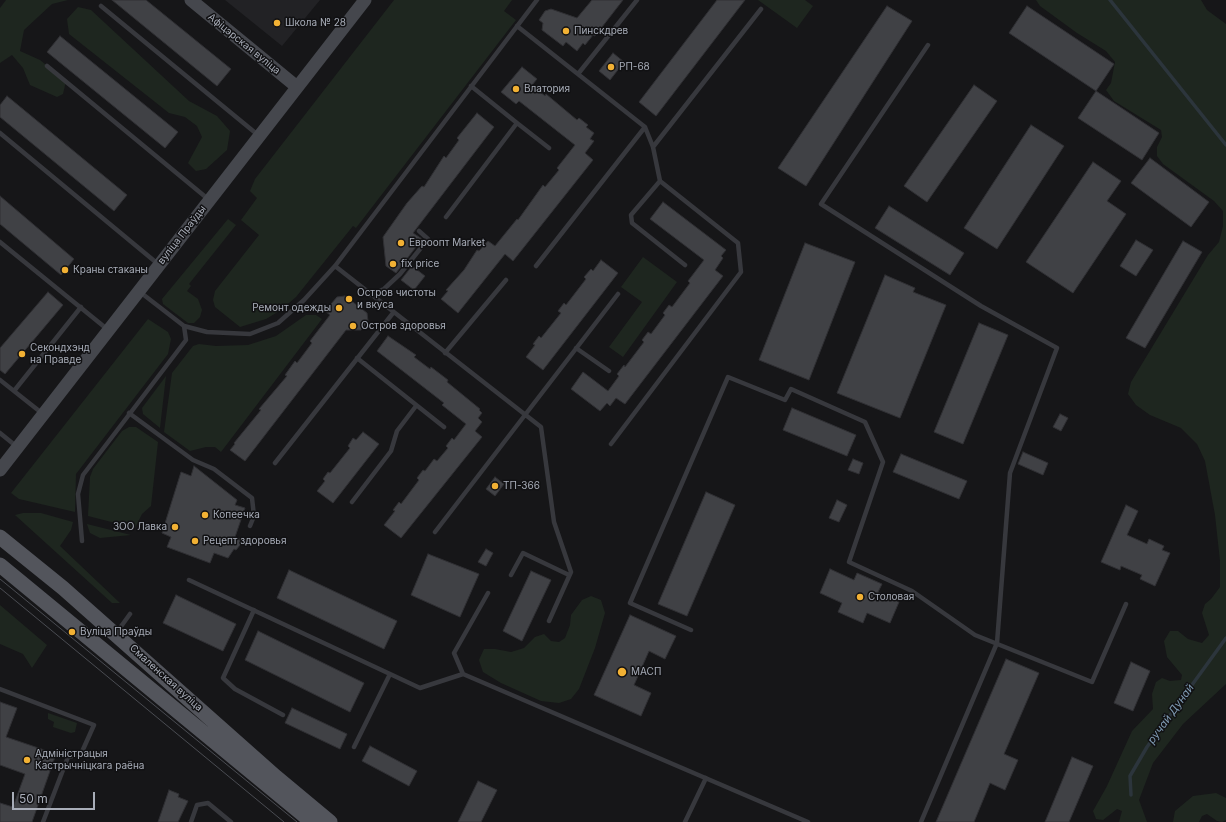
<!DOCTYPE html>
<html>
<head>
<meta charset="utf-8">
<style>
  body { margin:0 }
  #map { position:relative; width:1226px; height:822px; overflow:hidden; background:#161618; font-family:Inter,sans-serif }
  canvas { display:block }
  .scale { position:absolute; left:12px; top:792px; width:83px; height:18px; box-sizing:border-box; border:2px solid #a8adb8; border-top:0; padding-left:5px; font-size:12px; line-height:14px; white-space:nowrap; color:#a8adb8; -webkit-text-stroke:3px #111113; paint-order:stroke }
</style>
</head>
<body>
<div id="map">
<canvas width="1226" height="822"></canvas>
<div class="scale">50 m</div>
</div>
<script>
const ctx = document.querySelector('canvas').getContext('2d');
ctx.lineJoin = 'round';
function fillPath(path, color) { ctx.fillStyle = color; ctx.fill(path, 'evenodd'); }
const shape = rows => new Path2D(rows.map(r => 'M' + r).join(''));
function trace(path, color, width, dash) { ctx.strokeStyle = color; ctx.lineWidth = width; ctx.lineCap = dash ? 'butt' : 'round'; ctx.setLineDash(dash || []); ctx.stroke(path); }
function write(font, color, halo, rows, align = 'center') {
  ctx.font = font + ' Inter,sans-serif'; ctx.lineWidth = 3; ctx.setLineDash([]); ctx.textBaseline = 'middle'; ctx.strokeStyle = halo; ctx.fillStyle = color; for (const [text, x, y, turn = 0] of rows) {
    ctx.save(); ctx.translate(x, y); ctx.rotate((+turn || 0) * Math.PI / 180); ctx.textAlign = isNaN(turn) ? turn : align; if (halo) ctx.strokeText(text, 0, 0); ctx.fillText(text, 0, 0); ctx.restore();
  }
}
fillPath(shape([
  [225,0,320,0,282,46]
]), '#222225');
fillPath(shape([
  [6,0,68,0,52,4,24,30,20,51,40,60,66,81,63,94,57,97,30,85,23,68,12,55,0,63,0,8],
  [394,0,512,0,504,11,516,20,356,228,353,226,296,297,281,310,266,319,240,327,215,307,213,300,215,291,259,235,241,220,257,198,250,191,255,179],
  [758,0,805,0,813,6,797,28],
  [1036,0,1201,0,1207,10,1226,24,1226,684,1183,724,1153,763,1139,800,1147,822,1119,822,1122,811,1117,809,1103,820,1096,819,1093,811,1107,786,1132,731,1153,709,1152,694,1156,682,1162,678,1170,681,1181,680,1182,675,1167,657,1164,641,1170,631,1178,631,1188,639,1202,643,1209,635,1202,613,1205,604,1211,599,1220,587,1220,561,1215,515,1205,461,1197,444,1181,428,1150,415,1136,405,1128,394,1131,382,1208,255,1219,242,1223,226,1223,211,1214,201,1163,164,1157,156,1157,147,1162,137,1161,130,1114,101,1106,90,1111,83,1115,62,1106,51,1077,33,1040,6],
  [78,7,91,10,189,101,217,116,230,131,227,150,206,169,196,171,188,163,202,137,197,126,185,117,169,113,69,34,67,19],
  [228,219,236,225,189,284,191,286,187,291,198,299,202,310,200,317,194,323,188,323,163,304,162,299],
  [643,257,677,282,623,357,609,347,642,302,621,287],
  [306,315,316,315,322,319,221,452,215,447,206,447,190,451,164,432,172,373,193,346,199,344,216,346,248,345,276,336],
  [148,319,168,332,171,339,168,354,76,474,75,512,19,499,11,493],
  [166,376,160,428,143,414,142,408],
  [129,427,136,427,158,442,151,506,142,514,135,528,88,516,90,477,93,469,122,431],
  [23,513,41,513,73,522,71,530,60,546,120,603,112,603,15,515],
  [87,524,131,535,100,538,90,533],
  [591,596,601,600,605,613,595,648,579,689,571,699,559,703,541,701,501,683,483,672,479,660,484,649,495,649,511,652,524,648,535,637,544,634,551,641,559,642,565,638,570,625,571,615,582,600],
  [0,605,47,645,32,668,23,654,0,644],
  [48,713,77,723,75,732,71,733,53,727,54,722,48,719],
  [1216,793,1226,798,1226,820,1222,822,1217,821,1207,814,1202,816,1199,822,1173,822,1175,811,1193,796]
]), '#1e261f');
trace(shape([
  [1110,0,1226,145],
  [1131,795,1130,776,1147,747,1226,638]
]), '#2c353c', 3.5);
const building = shape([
  [112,0,146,0,231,69,217,86,112,0],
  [592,0,623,0,595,36,593,35,585,45,583,43,577,51,566,42,563,46,542,30,543,23,539,20,545,11,551,9,577,18,592,0],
  [717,0,745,0,656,116,639,102,717,0],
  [887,6,912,21,806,186,778,168,887,6],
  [1027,6,1114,64,1096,91,1009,33,1027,6],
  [60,36,178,132,165,148,47,52,60,36],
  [613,53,624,62,610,80,599,71,613,53],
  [522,67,537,79,532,85,545,96,546,94,577,120,579,118,588,125,586,127,594,133,590,139,594,141,585,153,593,160,513,261,505,254,458,313,441,299,448,291,446,290,464,270,477,250,479,251,488,241,495,246,517,219,518,220,543,185,545,187,559,170,557,168,575,145,519,101,516,104,501,92,522,67],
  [974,85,997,101,927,202,904,186,974,85],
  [1096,91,1159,133,1142,160,1078,118,1096,91],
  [7,96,127,195,114,211,0,117,0,105,7,96],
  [477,113,494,127,413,233,422,239,396,273,386,266,383,237,407,203,422,186,424,187,444,156,446,158,459,140,457,138,477,113],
  [1031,125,1064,146,997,249,964,228,1031,125],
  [1150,158,1209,202,1191,227,1131,183,1150,158],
  [1093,162,1121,181,1107,201,1126,214,1073,293,1026,262,1093,162],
  [0,196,74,259,61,275,0,224,0,196],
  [663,202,726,250,721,256,723,258,715,270,723,276,625,404,616,398,610,406,607,403,600,411,571,389,583,372,608,391,619,376,617,374,624,365,625,367,644,342,642,340,648,332,651,334,665,315,663,313,669,305,672,307,690,283,688,281,704,260,650,219,663,202],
  [889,206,964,253,950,275,875,228,889,206],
  [1136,240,1153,250,1136,276,1120,266,1136,240],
  [1183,241,1202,252,1145,348,1126,338,1183,241],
  [805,243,855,262,809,380,759,360,805,243],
  [601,260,618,273,543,370,526,357,535,345,533,344,539,336,541,338,561,313,558,311,564,303,566,305,586,279,584,277,591,269,593,271,601,260],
  [412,266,425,276,414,290,401,280,412,266],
  [885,275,915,288,913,292,946,305,900,418,837,393,885,275],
  [48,292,63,305,5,374,0,370,0,348,48,292],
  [345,296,367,313,368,321,361,330,346,330,245,461,230,450,235,444,234,443,261,410,259,409,287,376,285,375,295,361,297,363,312,343,310,341,330,315,325,311,337,297,345,296],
  [979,323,1008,335,963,444,934,432,979,323],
  [388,336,416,355,414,357,430,369,431,367,448,380,447,382,480,409,479,410,482,413,478,418,482,422,475,431,482,437,401,538,384,525,395,511,393,510,399,502,401,504,419,480,417,478,423,470,425,471,434,459,437,461,448,448,446,446,452,438,454,440,466,424,442,405,444,403,377,351,388,336],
  [792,408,856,435,847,456,783,430,792,408],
  [1060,414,1068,418,1061,431,1053,427,1060,414],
  [363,432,379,444,333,503,317,491,325,481,323,479,328,472,330,473,350,448,348,446,353,438,356,440,363,432],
  [1023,452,1048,463,1043,475,1018,464,1023,452],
  [901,454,967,481,959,499,893,472,901,454],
  [853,459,863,463,859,474,848,470,853,459],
  [194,466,237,500,235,505,245,508,235,537,244,540,236,550,234,549,228,558,214,553,210,563,167,547,171,537,162,533,181,472,191,476,194,466],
  [495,477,504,484,495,496,486,489,495,477],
  [706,492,735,505,687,616,658,604,706,492],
  [837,500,847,505,839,522,829,518,837,500],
  [1126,505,1138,511,1127,535,1147,544,1149,539,1164,546,1162,550,1170,553,1155,586,1140,579,1142,575,1121,566,1120,570,1101,562,1126,505],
  [486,549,493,553,486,566,478,562,486,549],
  [428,554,479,574,460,617,411,595,428,554],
  [830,569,854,580,857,573,882,584,878,592,899,602,890,623,867,613,863,623,838,612,842,603,820,593,830,569],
  [289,570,397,621,384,649,277,598,289,570],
  [531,571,551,580,522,641,503,631,531,571],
  [176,595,236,624,223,651,163,623,176,595],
  [630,615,676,636,665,659,649,651,634,685,651,693,641,716,594,695,630,615],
  [258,631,364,683,350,712,245,660,258,631],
  [1006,659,1039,673,1004,754,1018,760,1005,790,990,783,974,822,936,822,1006,659],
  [1131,662,1150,671,1133,711,1114,703,1131,662],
  [0,702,17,708,6,737,56,754,32,822,0,822,0,803,13,807,25,774,0,765,0,702],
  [292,708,347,734,340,749,285,723,292,708],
  [370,746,417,771,409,786,362,761,370,746],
  [1072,757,1093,766,1069,822,1045,822,1072,757],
  [478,781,497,790,481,822,458,822,478,781],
  [169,790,179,794,178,797,188,801,178,822,158,822,169,790]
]);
fillPath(building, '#404145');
trace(building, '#303034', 1);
trace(shape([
  [101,6,258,135],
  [517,26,645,127,653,147,660,181,738,243,741,272,611,444],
  [47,66,208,199],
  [578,74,637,0],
  [517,123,549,148],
  [0,133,158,264],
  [653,147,761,9],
  [660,181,631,215,632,223,685,265],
  [446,217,517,123,471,86],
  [0,242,107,329],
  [335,266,541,427,554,522,571,572,549,621],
  [536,266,645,127],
  [140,292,184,326,207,332,250,334,278,323,304,300,335,266,537,0],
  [370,295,384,289,400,274,428,239,419,231],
  [576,348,609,371],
  [445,353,506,280],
  [357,358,444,427],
  [0,380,43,414],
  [14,391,81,307],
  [129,413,193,460,214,469,252,498,254,516,250,526],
  [0,433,16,446],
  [275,463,393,313],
  [352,502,391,451,397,431,416,406],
  [435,532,618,294],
  [82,541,78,494,83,475,186,340,184,326],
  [511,575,523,553,569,575],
  [189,580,420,688,463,674,808,822],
  [254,610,223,678,235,689,283,715],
  [691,630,630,603,728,377,785,400,791,389,865,422,883,462,849,562,912,591,975,635,1092,682,1126,604],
  [117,632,130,614],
  [463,674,454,653,488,593],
  [0,689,94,725,81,754,68,757,43,822],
  [354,747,390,674],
  [191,822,197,805,208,803,231,822],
  [685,822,706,778],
  [921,822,997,643,1010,473,1057,348,981,306,821,204,928,45]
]), '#37383d', 4.5);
trace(shape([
  [191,0,297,87],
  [0,470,365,0]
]), '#45474d', 13);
trace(shape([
  [0,537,63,588,276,777,330,822],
  [0,565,312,822]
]), '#53555c', 15);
trace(shape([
  [0,579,297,822],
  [0,588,284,822]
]), '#4a4c52', 1);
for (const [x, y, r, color] of [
  [277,23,4,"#f2b134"],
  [566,31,4,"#f2b134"],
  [611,67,4,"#f2b134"],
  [516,89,4,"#f2b134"],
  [401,243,4,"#f2b134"],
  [393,264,4,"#f2b134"],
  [65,270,4,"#f2b134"],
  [349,299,4,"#f2b134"],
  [339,308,4,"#f2b134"],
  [353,326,4,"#f2b134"],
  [22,354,4,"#f2b134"],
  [495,486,4,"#f2b134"],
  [205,515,4,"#f2b134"],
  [175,527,4,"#f2b134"],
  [195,541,4,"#f2b134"],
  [860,597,4,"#f2b134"],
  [72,632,4,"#f2b134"],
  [622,672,5,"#f2b134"],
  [27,760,4,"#f2b134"]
]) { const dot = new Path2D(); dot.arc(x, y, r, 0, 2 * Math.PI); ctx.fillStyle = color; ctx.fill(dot); trace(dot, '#111113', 1.5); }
write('10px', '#a8adb8', '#111113', [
  ["Школа № 28",285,23],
  ["Пинскдрев",574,31],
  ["РП-68",619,67],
  ["Влатория",524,89],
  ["Евроопт Market",409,243],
  ["fix price",401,264],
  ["Краны стаканы",73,270],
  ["Остров чистоты",357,293],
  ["и вкуса",357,305],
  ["Ремонт одежды",331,308,"right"],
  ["Остров здоровья",361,326],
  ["Секондхэнд",30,348],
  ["на Правде",30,360],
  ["ТП-366",503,486],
  ["Копеечка",213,515],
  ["ЗОО Лавка",167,527,"right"],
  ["Рецепт здоровья",203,541],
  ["Столовая",868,597],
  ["Вуліца Праўды",80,632],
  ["МАСП",631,672],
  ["Адміністрацыя",35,754],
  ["Кастрычніцкага раёна",35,766]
], 'left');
write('10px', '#a8adb8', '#111113', [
  ["Афіцэрская вуліца",244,44,39],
  ["вуліца Праўды",182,235,-52],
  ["Смаленская вуліца",166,678,42]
]);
write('italic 11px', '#7f9bb3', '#111113', [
  ["ручай Дунай",1171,714,-54]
]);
</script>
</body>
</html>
